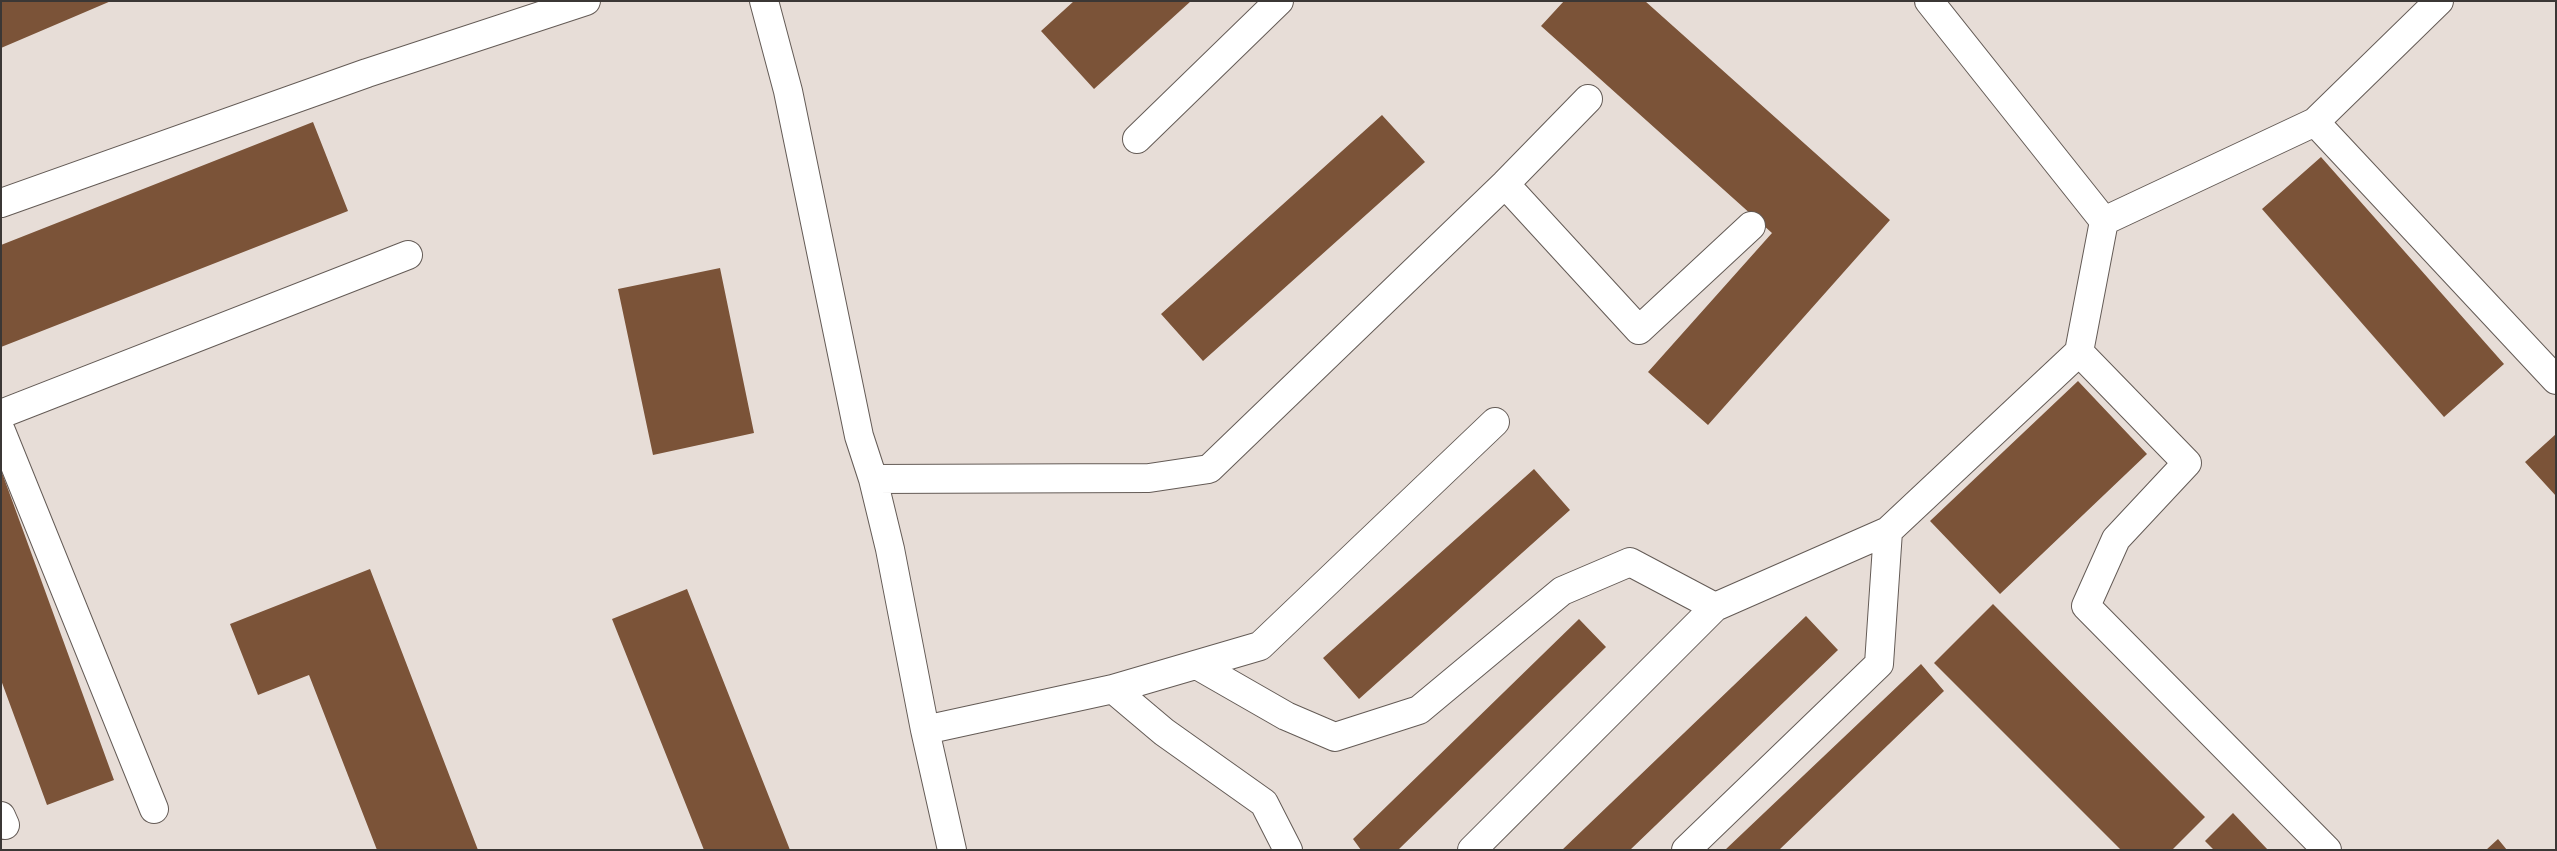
<!DOCTYPE html>
<html>
<head>
<meta charset="utf-8">
<style>
  body { margin:0 }
  #map { position:relative; width:2557px; height:851px; overflow:hidden; background:#e7ddd7; font-family:Commissioner,sans-serif }
  canvas { display:block }
  .frame { position:absolute; inset:0; border:2px solid #3b3735; pointer-events:none }
</style>
</head>
<body>
<div id="map">
<canvas width="2557" height="851"></canvas>
<div class="frame"></div>
</div>
<script>
const ctx = document.querySelector('canvas').getContext('2d');
ctx.lineJoin = 'round';
function fillPath(path, color) { ctx.fillStyle = color; ctx.fill(path, 'evenodd'); }
const shape = rows => new Path2D(rows.map(r => 'M' + r).join(''));
function trace(path, color, width, dash) { ctx.strokeStyle = color; ctx.lineWidth = width; ctx.lineCap = dash ? 'butt' : 'round'; ctx.setLineDash(dash || []); ctx.stroke(path); }
fillPath(shape([
  [1,1,111,1,1,48],
  [1074,1,1191,1,1094,89,1041,31],
  [1564,1,1645,1,1890,220,1708,425,1648,372,1772,233,1541,26],
  [1382,115,1425,162,1203,361,1161,314],
  [313,122,348,211,1,347,1,245],
  [2321,157,2504,364,2444,417,2262,209],
  [720,268,754,433,653,455,618,289],
  [2078,381,2147,454,2000,594,1930,521],
  [2556,434,2556,496,2525,462],
  [1534,469,1570,510,1359,699,1323,658],
  [1,470,114,780,47,805,1,680],
  [370,569,478,850,377,850,309,675,258,695,230,624],
  [687,589,790,850,704,850,612,619],
  [1993,604,2205,817,2172,850,2121,850,1934,663],
  [1806,616,1838,650,1630,850,1562,850],
  [1579,619,1606,647,1398,850,1361,850,1353,839],
  [1921,664,1944,691,1779,850,1725,850],
  [2233,813,2268,850,2214,850,2205,841],
  [2498,839,2507,850,2486,850]
]), '#7b5338');
const minor = shape([
  [764,1,788,91,859,436,873,479,890,549,925,730,952,850],
  [1929,1,2104,221],
  [2315,122,2439,1],
  [1137,139,1279,1],
  [1505,184,1639,330,1751,226],
  [1,203,367,73,586,1],
  [1,414,408,255],
  [1,431,154,809],
  [873,479,1149,478,1209,469,1505,184,1588,99],
  [1197,665,1286,716,1335,737,1419,710,1562,591,1630,562,1715,607],
  [1113,689,1260,646,1495,422],
  [925,730,1113,689,1164,732,1264,803,1288,850],
  [1,816,5,825],
  [1472,850,1715,607,1888,531,2079,352],
  [1686,850,1879,664,1888,531],
  [2327,850,2086,606,2116,539,2187,463,2079,352,2104,221,2315,122,2556,380]
]);
trace(minor, '#645b56', 30);
trace(minor, '#fff', 28);
</script>
</body>
</html>
